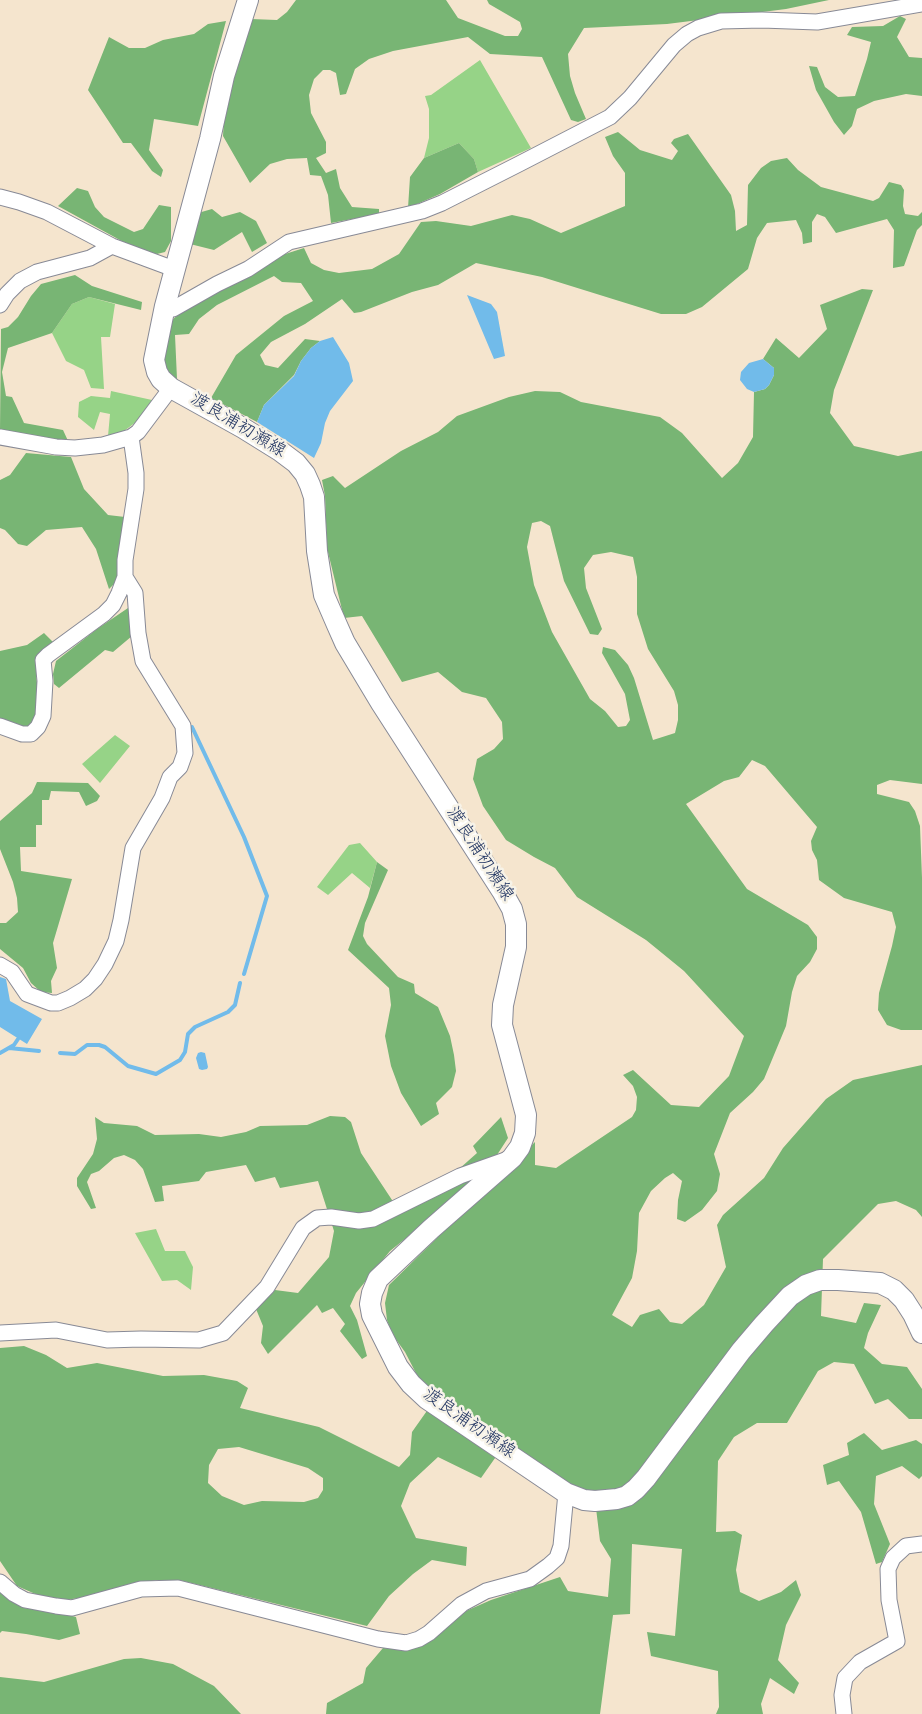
<!DOCTYPE html>
<html>
<head>
<meta charset="utf-8">
<style>
  body { margin:0 }
  canvas { display:block; background:#f5e5ce }
</style>
</head>
<body>
<canvas width="922" height="1714"></canvas>
<script>
const ctx = document.querySelector('canvas').getContext('2d');
ctx.lineJoin = 'round';
function fillPath(path, color) { ctx.fillStyle = color; ctx.fill(path, 'evenodd'); }
const shape = rows => new Path2D(rows.map(r => 'M' + r).join(''));
function trace(path, color, width, dash) { ctx.strokeStyle = color; ctx.lineWidth = width; ctx.lineCap = dash ? 'butt' : 'round'; ctx.setLineDash(dash || []); ctx.stroke(path); }
function write(font, color, halo, rows, align = 'center') {
  ctx.font = font + ' Dekko,"Klee One",sans-serif'; ctx.lineWidth = 5; ctx.setLineDash([]); ctx.textBaseline = 'middle'; ctx.strokeStyle = halo; ctx.fillStyle = color; for (const [text, x, y, turn = 0] of rows) {
    ctx.save(); ctx.translate(x, y); ctx.rotate((+turn || 0) * Math.PI / 180); ctx.textAlign = isNaN(turn) ? turn : align; if (halo) ctx.strokeText(text, 0, 0); ctx.fillText(text, 0, 0); ctx.restore();
  }
}
fillPath(shape([
  [480,60,531,148,478,172,474,159,459,143,424,158,429,138,429,109,425,96,431,95],
  [89,297,115,304,110,337,101,337,104,389,91,388,84,370,66,361,52,333,72,304],
  [111,391,152,400,144,416,124,431,108,436,110,414,100,412,94,430,78,417,79,402,91,396,110,398],
  [115,735,130,746,100,783,82,764],
  [360,843,377,862,370,888,352,873,328,895,317,887,349,845],
  [156,1229,165,1251,185,1251,193,1267,191,1290,177,1280,162,1281,135,1233]
]), '#96d387');
fillPath(shape([
  [296,0,446,0,458,18,505,36,518,36,522,29,520,22,489,4,487,0,829,0,786,9,667,24,584,28,568,54,570,76,575,93,586,119,578,122,571,120,542,57,490,54,468,37,393,51,369,59,355,69,346,94,340,95,336,73,330,70,323,70,314,79,309,95,311,113,326,142,326,153,316,158,326,173,336,169,340,188,352,207,379,209,379,214,331,223,328,195,321,176,310,175,307,158,287,159,270,164,250,183,223,136,225,100,251,19,277,20,287,12],
  [900,16,906,19,897,37,909,57,922,58,922,96,906,94,874,101,857,109,852,126,844,135,834,122,816,90,809,66,817,67,825,87,838,97,855,96,867,59,871,42,847,35,852,27,883,26],
  [226,21,198,126,154,119,149,150,163,170,161,177,152,171,131,143,123,143,88,90,109,37,129,48,145,48,163,40,194,34,208,24],
  [618,132,640,150,672,160,678,151,671,143,674,139,688,134,731,195,735,211,736,231,747,225,748,185,761,168,771,161,787,158,798,170,821,187,873,201,879,198,889,182,901,185,904,190,903,206,905,214,918,216,922,212,922,225,917,230,904,266,893,268,894,230,887,219,836,233,825,217,817,214,812,222,812,242,803,244,802,233,796,220,767,223,757,238,748,269,702,307,686,314,661,314,542,277,476,263,438,285,412,292,361,312,354,313,342,299,305,324,271,342,260,355,265,365,278,368,305,339,320,341,311,348,301,361,294,375,264,405,257,422,211,398,236,355,284,316,313,301,301,283,282,282,274,276,217,305,199,319,189,334,175,335,177,379,169,377,161,359,171,321,181,312,282,255,304,248,311,263,324,270,339,273,372,269,399,254,421,222,436,221,471,226,512,215,530,219,561,233,625,206,625,173,613,156,605,137],
  [459,143,474,159,478,172,440,194,408,208,410,177,424,158],
  [77,188,88,191,95,207,104,217,134,232,143,229,159,205,171,207,171,241,165,252,157,254,138,250,58,206],
  [212,209,222,217,240,212,256,221,267,243,252,252,242,232,214,250,190,244,198,213],
  [75,275,92,286,142,302,141,310,89,297,72,304,52,333,8,348,2,372,6,396,12,397,24,423,63,430,69,443,0,430,1,329,8,327,18,317,31,296,41,284],
  [862,289,873,290,834,390,830,413,854,446,898,456,922,451,922,784,890,780,877,785,877,794,909,802,915,811,920,826,922,878,922,1030,901,1030,887,1025,878,1010,879,993,892,946,896,927,892,912,844,898,819,880,817,860,812,850,811,841,817,827,765,766,752,760,739,777,724,781,686,804,747,889,808,925,817,937,817,949,810,962,797,976,792,992,786,1026,764,1079,753,1092,730,1113,714,1154,720,1174,717,1191,702,1210,685,1222,677,1219,678,1200,682,1181,673,1173,665,1178,651,1191,639,1213,637,1251,632,1278,612,1315,632,1327,640,1315,659,1309,670,1322,682,1324,704,1305,726,1267,717,1225,723,1215,764,1178,783,1148,826,1099,853,1080,922,1065,922,1217,916,1210,896,1201,878,1204,823,1259,821,1316,856,1323,864,1303,881,1305,868,1333,864,1348,882,1364,907,1367,922,1389,922,1419,909,1419,888,1399,875,1404,854,1364,834,1362,818,1371,787,1423,757,1423,734,1437,718,1461,716,1532,735,1531,742,1535,736,1570,740,1592,759,1601,781,1592,796,1580,801,1595,786,1625,778,1660,799,1683,794,1694,770,1678,761,1704,763,1714,716,1714,719,1707,718,1671,651,1656,647,1632,675,1636,682,1549,632,1544,630,1614,613,1615,600,1714,326,1714,327,1703,363,1683,366,1668,383,1648,410,1650,432,1640,466,1611,491,1600,560,1577,568,1591,608,1597,611,1559,600,1541,594,1492,575,1488,507,1441,481,1478,438,1457,410,1483,401,1506,416,1538,467,1547,466,1566,432,1560,413,1574,389,1596,367,1626,179,1580,156,1580,110,1590,88,1597,64,1600,40,1596,17,1586,0,1561,0,1348,24,1346,46,1355,67,1368,97,1363,163,1376,204,1375,237,1381,248,1388,240,1408,319,1427,399,1467,410,1455,412,1432,436,1398,418,1377,405,1352,392,1334,387,1320,385,1303,389,1285,535,1142,535,1165,556,1168,632,1117,636,1110,637,1097,633,1086,623,1075,633,1070,671,1105,699,1107,729,1076,744,1036,684,971,646,940,577,897,555,868,534,857,506,840,483,806,473,779,477,759,494,749,503,739,502,722,486,698,462,692,438,672,402,682,362,616,344,618,327,548,325,496,322,480,333,476,345,488,401,451,438,432,457,416,509,397,535,391,560,392,581,402,660,417,682,433,722,478,738,463,753,437,754,392,765,389,769,385,774,375,774,368,763,359,776,338,799,358,827,329,820,305],
  [541,521,550,526,564,581,590,634,598,635,602,629,586,588,584,568,593,555,611,552,633,557,637,577,637,614,648,649,674,691,678,705,678,720,675,733,653,740,634,678,628,665,615,650,603,647,602,653,625,694,630,720,626,726,618,727,605,711,590,699,552,632,534,585,527,547,532,523],
  [239,1447,308,1468,323,1478,323,1490,318,1498,304,1502,262,1501,244,1505,222,1496,208,1483,209,1465,218,1449],
  [26,453,71,457,84,489,108,515,125,517,118,580,109,589,96,549,82,527,46,530,27,546,18,544,5,530,0,528,0,480,10,475],
  [128,608,132,622,132,636,113,652,105,650,59,688,54,684,53,674,56,661,97,629],
  [44,633,53,642,38,658,36,675,39,699,37,719,30,729,0,722,0,651,27,645],
  [37,782,88,783,100,796,97,801,86,806,79,792,51,791,49,800,42,800,42,825,36,825,36,847,20,847,21,871,72,879,53,943,57,968,51,981,52,993,41,992,31,983,23,968,0,949,0,923,6,923,18,912,17,898,13,882,0,849,0,821,32,793],
  [377,862,388,870,365,923,363,936,367,944,398,977,414,984,415,993,438,1007,450,1036,454,1055,456,1071,452,1087,436,1103,439,1114,421,1126,401,1093,391,1066,385,1036,391,1005,389,988,348,950,368,897],
  [330,1116,345,1117,351,1122,361,1153,394,1203,459,1169,477,1153,473,1146,501,1117,508,1138,484,1175,390,1251,356,1293,350,1306,357,1320,367,1356,362,1359,340,1331,345,1324,333,1308,322,1313,317,1305,268,1354,261,1343,263,1326,256,1309,275,1290,298,1293,329,1257,334,1231,318,1181,280,1188,275,1177,255,1182,246,1165,206,1172,199,1181,162,1186,164,1201,155,1202,143,1169,135,1160,124,1155,114,1158,99,1171,91,1174,87,1182,96,1208,91,1209,77,1186,77,1178,93,1154,97,1139,95,1117,104,1123,137,1126,155,1135,199,1134,221,1137,246,1132,260,1126,307,1125],
  [864,1433,882,1450,916,1440,922,1444,922,1476,919,1479,902,1466,876,1476,874,1504,890,1544,882,1562,876,1564,861,1512,839,1481,827,1485,823,1465,849,1455,847,1443],
  [0,1592,8,1599,24,1608,61,1613,76,1617,80,1634,59,1640,26,1634,2,1631,0,1633],
  [141,1658,173,1664,214,1686,241,1714,0,1714,0,1677,44,1682,124,1659]
]), '#78b574');
fillPath(shape([
  [467,295,491,304,497,312,505,356,494,359],
  [333,337,349,363,353,381,330,411,325,423,321,443,314,458,257,422,264,405,294,376,301,361,311,348,320,341],
  [763,359,774,368,774,375,769,385,765,389,754,392,747,389,740,380,741,372,749,363],
  [0,977,6,979,10,1001,42,1019,27,1044,0,1027],
  [201,1052,205,1053,208,1067,207,1069,202,1070,199,1069,196,1058,198,1053]
]), '#71bbea');
trace(shape([
  [192,727,244,837,267,896,244,974],
  [9,1048,39,1051],
  [0,1053,14,1045,18,1039],
  [60,1053,75,1054,87,1045,99,1045,105,1047,128,1066,156,1074,180,1060,185,1052,188,1034,195,1027,228,1012,235,1005,240,983]
]), '#71bbea', 4);
const minor = shape([
  [0,197,19,202,47,212,112,246,174,269],
  [0,305,7,294,20,281,37,272,90,258,112,246],
  [165,306,173,309,217,284,248,269,289,242,422,211,442,203,519,164,610,117,630,98,674,45,687,34,698,28,721,21,762,20,817,22,922,4],
  [0,437,56,447,75,448,103,445,131,437,138,432,171,388],
  [0,726,22,734,31,734,38,727,43,716,45,681,43,660,48,655,104,614,113,605,119,593,125,577,125,560,136,489,136,473,131,437],
  [0,965,12,972,27,994,51,1003,58,1003,70,998,85,989,95,979,105,964,116,941,121,920,133,848,162,798,170,777,180,767,185,753,183,726,143,661,138,633,135,593,125,577],
  [0,1333,56,1330,107,1340,141,1339,199,1340,223,1333,267,1287,303,1228,317,1218,331,1217,359,1221,373,1219,460,1176,508,1159],
  [0,1582,14,1594,25,1600,56,1606,72,1608,141,1589,178,1588,378,1639,406,1643,419,1639,429,1633,462,1604,486,1591,530,1579,548,1566,557,1558,561,1546,566,1493],
  [844,1714,842,1695,845,1678,860,1662,897,1641,889,1600,888,1569,893,1558,906,1546,922,1544]
]);
const secondary = shape([
  [248,0,224,76,210,139,165,306,154,360,157,372,161,379,171,388,243,428,280,451,296,463,305,474,310,485,314,497,317,551,324,595,337,625,345,643,381,703,502,891,512,909,516,924,516,947,503,1005,502,1025,526,1115,525,1133,520,1147,512,1158,431,1229,378,1279,372,1293,370,1304,372,1315,398,1367,411,1384,427,1399,566,1493,584,1500,595,1501,617,1499,627,1496,636,1489,646,1478,741,1351,764,1324,790,1296,806,1285,820,1280,838,1280,880,1283,894,1290,904,1300,913,1314,922,1333]
]);
trace(minor, '#888a96', 17);
trace(secondary, '#888a96', 22);
trace(minor, '#fff', 15);
trace(secondary, '#fff', 20);
write('18px', '#1b2f5e', '#f7f3e8', [
  ["渡良浦初瀬線",237,427,31],
  ["渡良浦初瀬線",478,855,57],
  ["渡良浦初瀬線",468,1425,35]
]);
</script>
</body>
</html>
